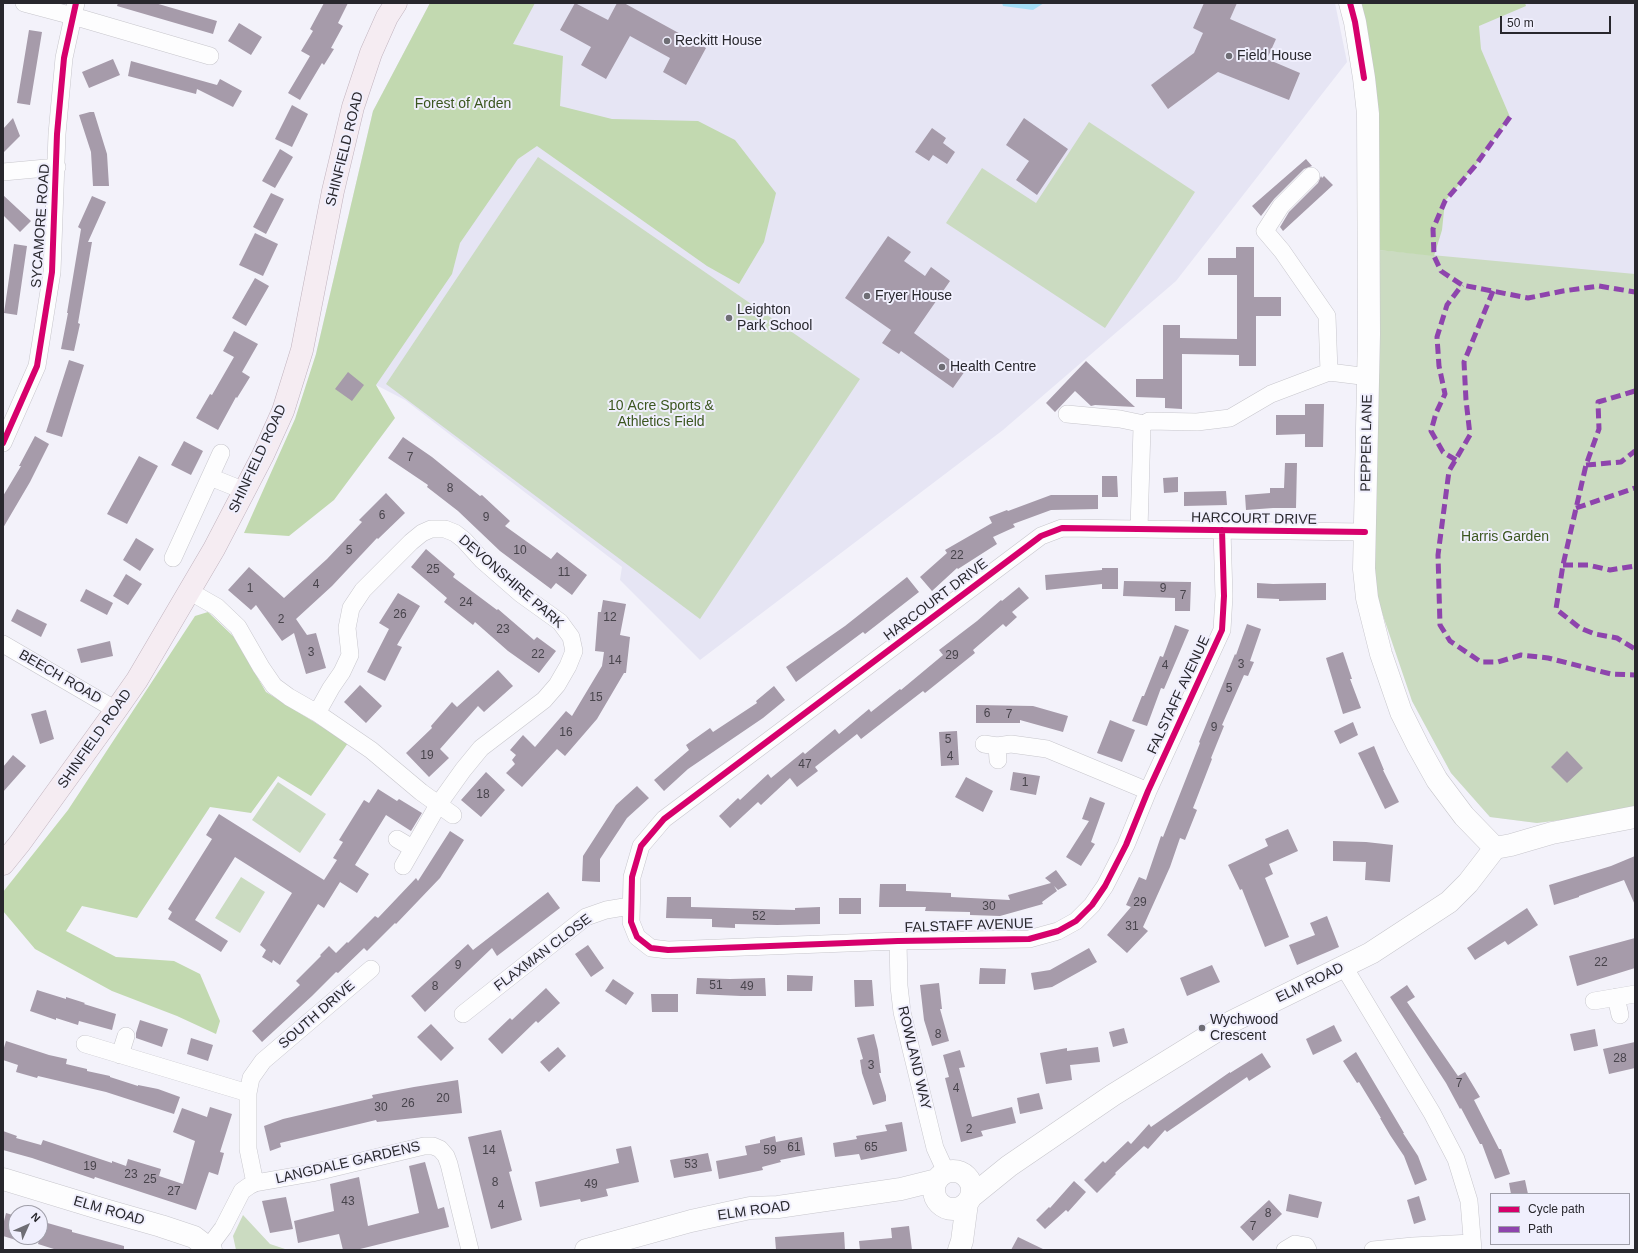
<!DOCTYPE html>
<html>
<head>
<meta charset="utf-8">
<style>
  body { margin:0 }
  #map { position:relative; width:1638px; height:1253px; overflow:hidden; background:#f3f2fa; font-family:Arial,sans-serif }
  canvas { display:block }
  .frame { position:absolute; inset:0; border:4px solid #28272d; pointer-events:none }
  .legend { position:absolute; left:1490px; top:1193px; width:140px; height:52px; box-sizing:border-box; background:#f0effd; border:1px solid #a09faa; margin:0; padding:5px 7px; list-style:none; font-size:12px; color:#28272d }
  .legend li { display:flex; align-items:center; gap:8px; height:20px }
  .legend b { width:20px; border:1px solid #a09faa }
  .north { position:absolute; left:8px; top:1205px; width:40px; height:40px; box-sizing:border-box; background:#f0effd; border:1px solid #a09faa; border-radius:50%; rotate:45deg; font-size:11px; font-weight:700; line-height:16px; text-align:center; color:#28272d }
  .north::after { content:''; display:block; margin:auto; width:14px; height:18px; background:#6f6e75; clip-path:polygon(50% 0,100% 100%,50% 72%,0 100%) }
  .scale { position:absolute; left:1500px; top:16px; width:111px; height:18px; box-sizing:border-box; border:2px solid #28272d; border-top:0; padding-left:5px; font-size:12px; line-height:14px; white-space:nowrap; color:#28272d; -webkit-text-stroke:3px #f0effd; paint-order:stroke }
</style>
</head>
<body>
<div id="map">
<canvas width="1638" height="1253"></canvas>
<div class="frame"></div>
<ul class="legend">
<li><b style="height:5px;background:#d6006c"></b>Cycle path</li>
<li><b style="height:5px;background:#8e44ad"></b>Path</li>
</ul>
<div class="north">N</div>
<div class="scale">50 m</div>
</div>
<script>
const ctx = document.querySelector('canvas').getContext('2d');
ctx.lineJoin = 'round';
function fillPath(path, color) { ctx.fillStyle = color; ctx.fill(path, 'evenodd'); }
const shape = rows => new Path2D(rows.map(r => 'M' + r).join(''));
function trace(path, color, width, dash) { ctx.strokeStyle = color; ctx.lineWidth = width; ctx.lineCap = dash ? 'butt' : 'round'; ctx.setLineDash(dash || []); ctx.stroke(path); }
function write(font, color, halo, rows, align = 'center') {
  ctx.font = font + ' Arial,sans-serif'; ctx.lineWidth = 4; ctx.setLineDash([]); ctx.textBaseline = 'middle'; ctx.strokeStyle = halo; ctx.fillStyle = color; for (const [text, x, y, turn = 0] of rows) {
    ctx.save(); ctx.translate(x, y); ctx.rotate((+turn || 0) * Math.PI / 180); ctx.textAlign = isNaN(turn) ? turn : align; if (halo) ctx.strokeText(text, 0, 0); ctx.fillText(text, 0, 0); ctx.restore();
  }
}
fillPath(shape([
  [430,3,1335,3,1347,62,1176,281,1003,430,700,660,620,580,622,567,405,400,316,354,373,111],
  [1359,3,1635,3,1635,806,1537,823,1490,817,1451,773,1412,701]
]), '#e6e5f4');
fillPath(shape([
  [1089,122,1195,192,1105,328,946,223,982,168,1036,203],
  [538,157,860,379,700,619,386,384],
  [1378,250,1635,274,1635,806,1586,817,1537,823,1490,817,1451,773,1412,701,1376,595,1374,536],
  [278,782,326,814,300,853,252,820],
  [241,877,265,892,240,933,215,918],
  [243,1215,270,1244,288,1250,236,1250,233,1236]
]), '#cbdbc1');
fillPath(shape([
  [430,3,535,3,513,44,563,56,560,106,612,119,698,121,735,140,776,193,764,242,739,284,707,266,537,146,518,159,460,243,452,274,376,385,395,418,334,500,289,536,244,533,295,419,316,354,373,111],
  [1359,3,1525,3,1526,6,1479,26,1481,49,1510,117,1475,166,1445,201,1442,230,1434,256,1378,250],
  [208,612,234,637,266,692,348,743,311,796,278,776,251,813,210,807,137,918,82,906,66,931,116,957,174,961,200,974,220,1021,216,1034,177,1016,112,991,35,949,3,911,3,892,68,810,195,616]
]), '#c2d9b0');
fillPath(shape([
  [1002,3,1044,3,1033,10,1003,6]
]), '#a4def8');
fillPath(shape([
  [118,3,155,3,217,21,213,34,117,6],
  [324,3,348,3,338,23,343,26,331,48,334,49,324,65,322,63,300,100,288,93,310,56,301,51,313,31,310,29],
  [575,3,608,20,617,3,624,3,706,48,686,85,663,72,670,58,630,36,606,79,581,65,591,47,560,30],
  [1204,3,1237,3,1230,19,1276,39,1267,59,1300,73,1289,100,1218,72,1168,109,1151,85,1194,53,1203,33,1193,28],
  [239,23,262,37,251,55,228,41],
  [29,30,42,32,30,105,17,103],
  [113,59,120,75,89,88,82,72],
  [131,61,217,85,220,79,242,91,233,107,197,89,196,94,128,76],
  [292,105,308,114,292,147,275,139],
  [90,112,94,112,107,154,109,186,93,186,91,152,79,115],
  [13,118,20,136,3,153,3,129],
  [1024,118,1068,149,1037,195,1016,180,1029,161,1006,145],
  [932,128,946,138,943,143,955,152,947,164,933,155,929,161,915,152],
  [280,149,293,157,275,188,262,181],
  [1306,159,1312,166,1304,169,1274,199,1261,216,1252,206],
  [1321,176,1322,178,1324,176,1333,185,1283,231,1280,227,1289,212,1318,183],
  [271,193,284,199,266,234,253,227],
  [3,195,31,221,20,232,3,215],
  [92,196,106,202,88,242,92,242,78,323,80,324,74,351,61,349,68,313,67,313,81,229,78,227],
  [255,233,278,244,263,276,239,265],
  [888,236,911,252,904,261,925,276,931,267,950,281,914,333,965,371,953,388,901,351,899,354,882,343,891,330,845,298],
  [14,244,27,246,17,315,4,313],
  [1236,247,1254,247,1254,297,1281,297,1281,316,1256,316,1256,366,1239,366,1239,355,1182,354,1182,409,1165,408,1165,398,1136,397,1136,379,1163,379,1163,325,1180,325,1180,338,1237,339,1237,275,1208,275,1208,258,1236,258],
  [255,278,269,286,246,326,232,318],
  [234,331,258,344,242,372,250,377,237,398,236,397,218,430,196,418,210,394,212,395,234,357,223,351],
  [69,360,84,365,62,437,46,432],
  [1086,361,1104,378,1135,407,1095,405,1091,406,1075,391,1055,412,1046,403],
  [348,372,364,385,352,401,335,389],
  [1305,404,1324,404,1323,447,1305,447,1305,434,1276,435,1276,415,1305,415],
  [35,436,49,444,30,482,3,528,3,496,21,466,19,466],
  [403,437,432,457,480,496,482,495,510,521,505,526,551,559,557,552,587,575,572,595,556,583,551,589,500,551,458,511,427,487,428,485,388,458],
  [184,441,203,451,191,475,171,465],
  [139,456,158,466,127,524,107,514],
  [1285,463,1297,463,1296,508,1273,508,1246,510,1245,495,1270,493,1270,488,1284,488],
  [1102,476,1117,476,1118,497,1102,497],
  [1178,477,1178,492,1164,493,1163,478],
  [1226,491,1227,505,1184,506,1184,492],
  [386,493,405,513,378,539,377,538,332,586,296,619,307,635,316,633,326,668,306,674,294,633,282,641,256,605,251,610,228,590,249,567,284,598,327,559,362,522,359,520],
  [1051,495,1098,495,1098,509,1051,510,1013,524,1015,527,993,537,997,544,958,569,957,568,932,591,920,577,947,553,945,550,992,523,989,517,1007,510,1008,511],
  [136,538,154,549,140,571,123,560],
  [426,549,455,574,453,577,497,610,498,609,534,640,537,637,556,651,539,673,508,651,475,622,473,625,444,602,447,598,411,567],
  [1102,568,1118,568,1118,589,1102,589,1102,584,1046,590,1045,575,1102,570],
  [126,574,142,584,128,605,113,596],
  [907,577,919,592,865,634,863,632,796,682,786,667,845,626],
  [1124,581,1191,582,1190,611,1175,611,1175,598,1123,596],
  [1257,583,1273,584,1326,583,1326,600,1279,601,1279,599,1257,598],
  [1019,587,1029,598,1012,612,1017,617,1006,627,1003,624,973,650,975,653,925,693,923,691,861,739,857,734,815,767,818,771,797,787,790,778,761,805,758,802,730,828,719,816,738,798,740,800,768,774,771,778,803,752,805,754,835,729,839,734,869,709,871,712,900,689,901,690,943,655,939,650,977,621,1001,600,1002,601],
  [86,589,113,603,107,615,80,601],
  [398,593,420,606,397,645,402,647,385,681,367,672,389,629,379,623],
  [603,600,626,604,620,635,630,637,626,673,624,673,597,719,565,756,557,749,522,787,506,773,515,764,512,760,516,755,510,750,523,735,535,747,566,711,572,716,602,666,604,652,595,651,598,612,601,612],
  [17,609,47,624,41,637,11,621],
  [1247,624,1261,629,1250,661,1254,662,1248,676,1244,675,1222,725,1224,726,1211,758,1212,759,1193,808,1197,810,1185,840,1180,838,1170,867,1143,927,1148,931,1127,953,1107,935,1131,907,1126,905,1139,877,1146,880,1161,836,1163,837,1200,743,1199,742,1235,654,1236,655],
  [1175,625,1189,630,1164,689,1161,688,1147,726,1132,721,1142,696,1144,696,1160,656,1163,657],
  [110,641,113,656,81,663,77,649],
  [1343,652,1352,679,1350,679,1361,708,1343,714,1326,658],
  [498,670,513,686,484,712,478,706,440,749,449,758,429,777,406,753,432,728,431,726,452,702,457,707],
  [360,685,382,706,366,723,344,702],
  [774,686,785,700,763,718,688,769,664,791,654,780,689,750,686,745,710,728,713,732,757,703,756,701],
  [976,705,1033,706,1068,716,1063,732,1020,720,1020,723,976,723],
  [46,710,54,739,40,744,31,714],
  [1110,720,1135,730,1122,762,1097,753],
  [1353,722,1358,735,1340,744,1334,731],
  [957,731,959,765,941,766,939,732],
  [1374,746,1384,770,1383,770,1399,802,1385,809,1358,753],
  [1567,751,1583,768,1567,783,1551,767],
  [13,755,26,766,3,792,3,767],
  [486,772,505,790,481,817,461,800],
  [1013,772,1040,776,1036,795,1010,790],
  [966,777,993,791,983,812,955,797],
  [637,786,649,798,627,818,600,859,600,882,582,881,583,856,616,805],
  [378,789,397,801,399,799,422,813,411,831,386,815,355,865,369,874,357,893,340,882,324,908,318,904,280,965,273,960,272,963,262,957,266,950,260,945,292,893,235,857,195,920,228,941,221,952,168,919,172,912,168,909,212,839,206,835,219,814,324,880,337,860,333,858,343,842,339,840,364,800,369,803],
  [1090,797,1105,803,1091,842,1095,844,1081,866,1066,857,1089,821,1082,819],
  [1288,829,1298,851,1269,864,1273,874,1265,878,1289,937,1265,947,1242,889,1240,890,1228,865,1268,846,1265,839],
  [450,831,464,840,440,878,396,924,395,923,367,951,364,948,338,973,336,972,312,996,262,1042,252,1031,300,985,296,981,321,956,320,955,329,946,336,953,347,942,348,943,375,916,378,918,416,878,418,881],
  [1333,841,1366,842,1393,845,1390,882,1365,880,1366,862,1333,861],
  [1635,856,1635,905,1624,880,1579,896,1579,897,1554,905,1549,885,1611,866],
  [1056,870,1067,885,1058,890,1054,886,1057,891,1042,902,1043,904,1000,916,970,915,970,912,925,911,926,907,879,907,880,884,906,884,906,891,951,893,951,897,1010,900,1008,895,1051,883,1045,878],
  [548,892,560,908,497,956,492,948,425,1012,411,996,468,944,473,950],
  [667,897,691,897,691,907,795,910,795,908,820,907,820,924,777,925,735,924,735,928,712,927,712,919,666,918],
  [839,898,861,898,861,914,839,914],
  [1527,908,1538,925,1508,945,1505,941,1475,960,1467,948],
  [1327,916,1339,947,1297,965,1289,945,1315,935,1310,923],
  [1635,938,1635,968,1577,986,1569,956],
  [588,945,604,968,591,977,575,954],
  [1089,948,1097,962,1052,987,1034,990,1031,973,1050,970],
  [1212,965,1220,982,1187,996,1180,978],
  [980,968,1006,969,1005,984,979,984],
  [787,975,813,976,812,991,787,991],
  [697,978,730,979,765,978,766,996,741,996,696,994],
  [613,979,634,993,626,1005,605,991],
  [854,980,872,980,874,1006,855,1007],
  [939,983,942,1009,940,1009,949,1041,932,1046,924,1020,920,985],
  [1407,985,1415,997,1407,1002,1458,1076,1465,1072,1480,1097,1474,1100,1499,1149,1501,1149,1510,1174,1495,1179,1482,1144,1480,1144,1461,1108,1460,1109,1446,1083,1390,997],
  [546,988,560,1003,538,1023,536,1021,502,1054,488,1039,510,1018,512,1020],
  [37,990,66,999,66,997,85,1003,84,1004,116,1014,112,1030,79,1021,78,1025,56,1018,56,1020,30,1011],
  [651,994,678,994,678,1012,652,1012],
  [140,1020,168,1029,162,1047,136,1038,136,1033],
  [431,1024,454,1048,441,1061,417,1037],
  [1334,1025,1342,1041,1313,1055,1306,1039],
  [1124,1028,1128,1043,1113,1047,1109,1032],
  [1595,1029,1598,1046,1574,1051,1570,1034],
  [874,1034,878,1050,881,1073,879,1073,886,1096,886,1101,873,1105,862,1073,860,1060,863,1059,857,1038],
  [191,1038,213,1045,208,1061,187,1054],
  [6,1041,49,1055,67,1059,66,1064,87,1069,87,1071,110,1076,110,1077,138,1086,138,1085,158,1089,180,1097,174,1114,106,1092,38,1076,37,1078,16,1072,18,1065,3,1060,3,1051],
  [1635,1042,1635,1068,1609,1074,1603,1049],
  [558,1047,566,1056,549,1072,540,1062],
  [1098,1047,1100,1062,1070,1065,1072,1080,1046,1084,1040,1053,1067,1048,1067,1051],
  [960,1050,965,1067,959,1068,972,1117,1012,1107,1016,1123,981,1131,983,1136,961,1142,945,1078,949,1077,943,1055],
  [1356,1052,1404,1133,1403,1133,1418,1156,1427,1180,1415,1185,1404,1156,1390,1135,1380,1118,1381,1118,1359,1082,1357,1083,1343,1061],
  [1262,1053,1271,1067,1249,1081,1247,1077,1167,1132,1165,1130,1148,1149,1144,1146,1115,1173,1116,1174,1097,1193,1084,1180,1103,1161,1105,1163,1128,1141,1131,1144,1149,1124,1151,1127,1230,1072,1230,1073],
  [458,1080,462,1113,377,1122,376,1120,280,1143,281,1147,270,1151,264,1126,283,1119,373,1098,372,1095,414,1087],
  [1039,1093,1043,1109,1020,1114,1017,1098],
  [210,1107,232,1114,220,1152,224,1153,218,1175,209,1172,196,1210,95,1177,94,1179,32,1158,3,1150,3,1131,17,1136,16,1138,41,1145,43,1140,112,1163,112,1161,126,1166,128,1159,161,1169,159,1176,183,1184,195,1141,173,1132,182,1108,207,1117],
  [902,1122,907,1151,861,1160,859,1154,835,1157,833,1143,857,1139,856,1136,887,1131,885,1125],
  [501,1130,512,1171,509,1172,522,1220,491,1229,468,1137],
  [775,1136,776,1142,802,1137,805,1155,780,1160,781,1162,762,1167,763,1170,719,1179,716,1161,747,1155,745,1146,760,1143,760,1140],
  [631,1146,639,1182,606,1189,608,1196,581,1202,580,1199,540,1207,535,1182,619,1163,616,1149],
  [708,1153,712,1171,674,1178,670,1160],
  [425,1162,438,1209,444,1207,449,1227,356,1250,343,1250,339,1234,298,1243,294,1221,334,1211,330,1184,359,1177,368,1226,419,1213,409,1166],
  [1525,1180,1528,1194,1511,1194,1509,1183],
  [1074,1181,1086,1192,1068,1212,1066,1210,1045,1229,1036,1220,1049,1207,1050,1208],
  [1289,1194,1322,1202,1318,1218,1286,1211],
  [1419,1196,1426,1220,1414,1224,1407,1200],
  [286,1197,293,1229,270,1233,262,1201],
  [1269,1200,1282,1214,1253,1241,1240,1227],
  [6,1213,16,1216,16,1240,3,1236,3,1225],
  [44,1222,72,1230,72,1232,124,1246,124,1250,57,1250,38,1244],
  [909,1226,912,1250,860,1250,859,1241,892,1238,891,1228],
  [844,1232,845,1250,776,1250,775,1237],
  [1018,1237,1045,1250,1011,1250]
]), '#a69baa');
const street = shape([
  [24,3,73,16,210,56],
  [3,172,57,167],
  [1311,176,1281,206,1265,231,1282,251,1327,316,1329,372],
  [1067,414,1120,419,1144,424],
  [3,443,37,366,52,272,57,134,64,58,76,3],
  [221,453,210,477,245,491],
  [1139,529,1142,427,1144,424,1149,421,1197,422,1230,418,1271,394,1329,372,1369,377],
  [1222,530,1224,596,1222,630,1148,791,1126,845,1105,886,1092,905,1076,921,1058,931,1029,939,898,941,668,950,651,948,637,937,631,922,632,877,641,846,664,819,1041,536,1062,528,1365,532],
  [173,558,210,477],
  [189,591,217,607,238,627,261,667,274,686,289,697,317,713,371,750,421,792,453,815],
  [3,644,116,710],
  [317,713,331,688,342,672,350,655,347,628,351,608,363,590,411,542,422,533,431,529,445,529,455,533,464,540,482,560,521,594,560,622,571,637,574,651,568,666,557,685,544,700,481,748,463,770,438,805,403,866],
  [984,744,997,746,1011,744,1047,749,1148,791],
  [997,746,998,760],
  [397,839,412,848],
  [898,941,899,986,902,1012,935,1148,946,1172],
  [1344,967,1432,1113,1456,1159,1469,1201,1473,1250],
  [1616,997,1620,1015],
  [1594,1001,1635,994],
  [463,1014,586,917,606,910,630,906],
  [85,1044,248,1093],
  [120,1055,126,1036],
  [255,1183,248,1149,248,1093,251,1078,263,1061,371,969],
  [208,1248,223,1228,242,1191,249,1186,255,1183,312,1173,424,1146,433,1146,440,1149,446,1156,449,1164,470,1250],
  [1285,1250,1295,1244,1306,1246,1308,1250],
  [1373,1250,1413,1246,1472,1243]
]);
const secondary = shape([
  [1350,3,1355,22,1364,78,1368,114,1369,334,1364,569,1367,598,1381,654,1401,712,1418,746,1437,780,1464,816,1495,848],
  [1495,848,1511,845,1552,833,1635,817],
  '934 1190a19 19 0 1 1 38 0a19 19 0 1 1-38 0Z',
  [3,1179,105,1210,161,1226,194,1237,211,1250],
  [972,1196,1009,1166,1113,1095,1231,1022,1371,953,1449,902,1468,883,1495,848],
  [586,1250,691,1221,750,1208,778,1207,901,1189,937,1180],
  [959,1250,962,1241,967,1203]
]);
const primary = shape([
  [3,864,20,843,116,710,137,680,214,549,263,455,283,411,302,350,333,191,353,107,371,53,387,17,396,3]
]);
trace(street, '#c7c6cc', 18);
trace(secondary, '#c7c6cc', 23);
trace(primary, '#c1b3be', 23);
trace(street, '#fdfdfe', 17);
trace(secondary, '#fdfdfe', 22);
trace(primary, '#f5ecf2', 22);
trace(shape([
  [1510,117,1475,166,1445,201,1433,229,1434,256,1441,271,1462,285,1528,298,1563,291,1599,286,1635,292],
  [1493,291,1464,362,1466,400,1470,435,1449,471,1438,555,1440,625,1450,641,1481,662,1498,662,1521,655,1548,658,1611,674,1635,675],
  [1635,391,1598,402,1599,429,1586,465,1563,565,1556,609,1580,628,1595,634,1617,638,1635,649],
  [1456,460,1443,452,1431,431,1436,413,1445,394,1439,366,1437,337,1447,305,1462,285],
  [1586,465,1621,462,1635,451],
  [1576,508,1635,488],
  [1563,565,1588,565,1610,570,1635,566]
]), '#8e44ad', 5, [10, 5]);
trace(shape([
  [1350,3,1355,22,1364,78],
  [3,443,37,366,52,272,57,134,64,58,76,3],
  [1222,530,1224,596,1222,630,1148,791,1126,845,1105,886,1092,905,1076,921,1058,931,1029,939,898,941,668,950,651,948,637,937,631,922,632,877,641,846,664,819,1041,536,1062,528,1365,532]
]), '#d6006c', 6);
for (const [x, y, r, color] of [
  [667,41,4,"#6f6e75"],
  [1229,56,4,"#6f6e75"],
  [867,296,4,"#6f6e75"],
  [729,318,4,"#6f6e75"],
  [942,367,4,"#6f6e75"],
  [1202,1028,4,"#6f6e75"]
]) { const dot = new Path2D(); dot.arc(x, y, r, 0, 2 * Math.PI); ctx.fillStyle = color; ctx.fill(dot); trace(dot, '#f0effd', 1.5); }
write('12px', '#48444c', null, [
  ["7",410,458],
  ["8",450,489],
  ["6",382,516],
  ["9",486,518],
  ["5",349,551],
  ["10",520,551],
  ["22",957,556],
  ["25",433,570],
  ["11",564,573],
  ["4",316,585],
  ["1",250,589],
  ["9",1163,589],
  ["7",1183,596],
  ["24",466,603],
  ["26",400,615],
  ["12",610,618],
  ["2",281,620],
  ["23",503,630],
  ["3",311,653],
  ["22",538,655],
  ["29",952,656],
  ["14",615,661],
  ["3",1241,665],
  ["4",1165,666],
  ["5",1229,689],
  ["15",596,698],
  ["6",987,714],
  ["7",1009,715],
  ["9",1214,728],
  ["16",566,733],
  ["5",948,740],
  ["19",427,756],
  ["4",950,757],
  ["47",805,765],
  ["1",1025,783],
  ["18",483,795],
  ["29",1140,903],
  ["30",989,907],
  ["52",759,917],
  ["31",1132,927],
  ["22",1601,963],
  ["9",458,966],
  ["51",716,986],
  ["8",435,987],
  ["49",747,987],
  ["8",938,1035],
  ["28",1620,1059],
  ["3",871,1066],
  ["7",1459,1084],
  ["4",956,1089],
  ["20",443,1099],
  ["26",408,1104],
  ["30",381,1108],
  ["2",969,1130],
  ["61",794,1148],
  ["65",871,1148],
  ["14",489,1151],
  ["59",770,1151],
  ["53",691,1165],
  ["19",90,1167],
  ["23",131,1175],
  ["25",150,1180],
  ["8",495,1183],
  ["49",591,1185],
  ["27",174,1192],
  ["43",348,1202],
  ["4",501,1206],
  ["8",1268,1214],
  ["7",1253,1227]
]);
write('14px', '#28272d', '#f0effd', [
  ["Reckitt House",675,41],
  ["Field House",1237,56],
  ["Fryer House",875,296],
  ["Leighton",737,310],
  ["Park School",737,326],
  ["Health Centre",950,367],
  ["Wychwood",1210,1020],
  ["Crescent",1210,1036]
], 'left');
write('14px', '#3b561f', '#f0effd', [
  ["Forest of Arden",463,104],
  ["10 Acre Sports &",661,406],
  ["Athletics Field",661,422],
  ["Harris Garden",1505,537]
]);
write('14px', '#28272d', '#f0effd', [
  ["SHINFIELD ROAD",345,149,-76],
  ["SYCAMORE ROAD",41,226,-86],
  ["PEPPER LANE",1367,443,-89],
  ["SHINFIELD ROAD",258,459,-65],
  ["HARCOURT DRIVE",1254,519,1],
  ["DEVONSHIRE PARK",511,582,41],
  ["HARCOURT DRIVE",936,600,-37],
  ["BEECH ROAD",60,677,30],
  ["FALSTAFF AVENUE",1179,695,-65],
  ["SHINFIELD ROAD",95,739,-55],
  ["FALSTAFF AVENUE",969,926,-2],
  ["FLAXMAN CLOSE",543,953,-37],
  ["ELM ROAD",1310,983,-26],
  ["SOUTH DRIVE",317,1015,-41],
  ["ROWLAND WAY",914,1058,77],
  ["LANGDALE GARDENS",348,1163,-13],
  ["ELM ROAD",109,1211,16],
  ["ELM ROAD",754,1211,-8]
]);
</script>
</body>
</html>
